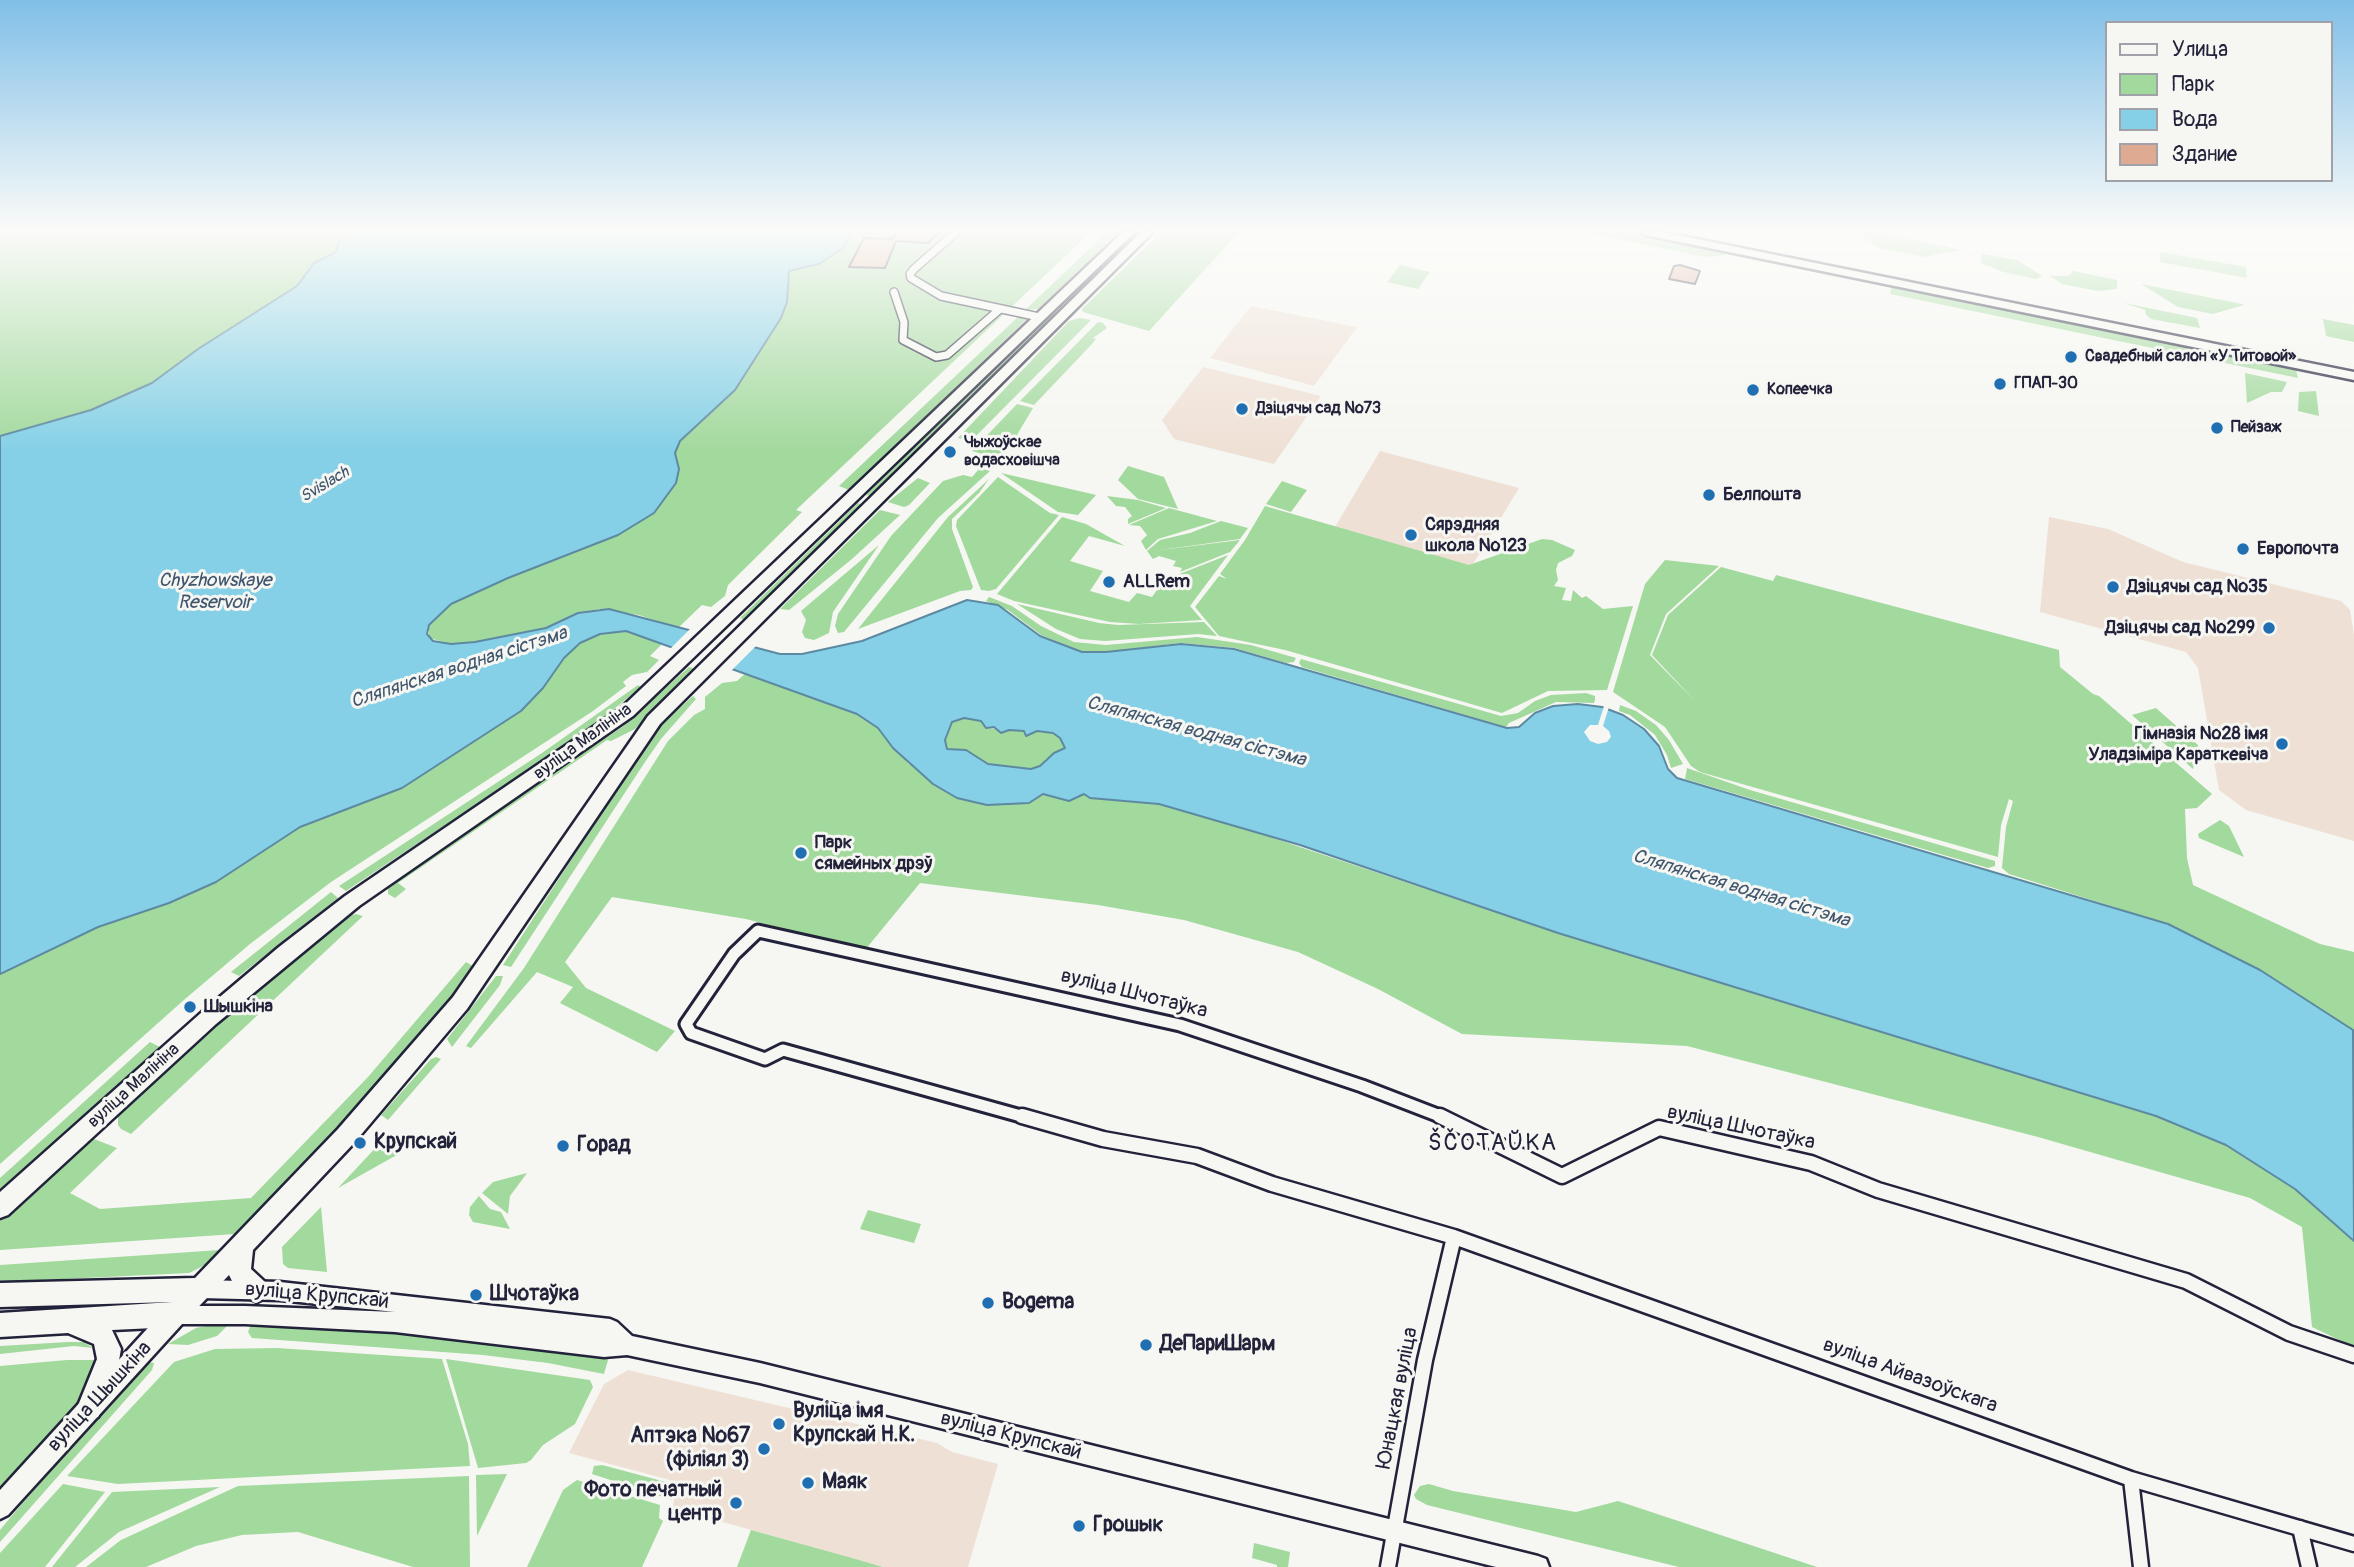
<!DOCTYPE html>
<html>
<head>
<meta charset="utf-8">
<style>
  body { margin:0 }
  #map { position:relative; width:2354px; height:1567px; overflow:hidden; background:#f6f6f2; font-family:Pangolin,sans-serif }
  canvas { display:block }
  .legend { position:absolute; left:2105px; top:21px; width:228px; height:161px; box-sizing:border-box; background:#f6f6f2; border:2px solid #a1a1a9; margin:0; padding:9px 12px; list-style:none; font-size:21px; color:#22223b }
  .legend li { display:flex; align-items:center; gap:14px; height:35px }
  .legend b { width:35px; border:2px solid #a1a1a9 }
</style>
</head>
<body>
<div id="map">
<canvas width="2354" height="1567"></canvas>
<ul class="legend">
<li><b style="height:9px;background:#f6f6f2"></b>Улица</li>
<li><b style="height:19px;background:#a2d99d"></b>Парк</li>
<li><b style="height:19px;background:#85d0e6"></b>Вода</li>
<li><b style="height:19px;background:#deab92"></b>Здание</li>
</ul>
</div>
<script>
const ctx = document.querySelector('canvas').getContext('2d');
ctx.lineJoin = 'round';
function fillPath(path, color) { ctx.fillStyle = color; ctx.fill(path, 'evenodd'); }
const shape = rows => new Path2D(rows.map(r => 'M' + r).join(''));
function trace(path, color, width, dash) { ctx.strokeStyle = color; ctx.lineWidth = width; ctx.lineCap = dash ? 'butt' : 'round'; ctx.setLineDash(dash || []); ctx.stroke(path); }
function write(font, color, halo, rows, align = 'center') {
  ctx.font = font + ' Pangolin,sans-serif'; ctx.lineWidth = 6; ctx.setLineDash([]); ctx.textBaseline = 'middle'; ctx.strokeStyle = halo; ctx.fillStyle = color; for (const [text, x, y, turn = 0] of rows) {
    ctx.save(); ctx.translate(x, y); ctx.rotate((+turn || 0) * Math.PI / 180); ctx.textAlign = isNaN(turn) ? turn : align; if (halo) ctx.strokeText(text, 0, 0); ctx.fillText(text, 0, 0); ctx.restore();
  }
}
fillPath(shape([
  [1251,306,1357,327,1314,386,1210,358],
  [1203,367,1321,396,1274,464,1174,439,1162,420],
  [1380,451,1519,488,1472,566,1322,549],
  [2049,517,2108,529,2183,562,2341,601,2350,610,2354,635,2354,841,2246,810,2219,790,2198,668,2186,652,2040,612],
  [628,1370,937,1443,952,1452,998,1464,968,1567,883,1567,673,1508,675,1491,670,1480,569,1453,604,1384]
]), '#efe0d5');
fillPath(shape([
  [0,232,348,232,341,237,336,252,314,263,297,286,198,349,152,383,91,410,0,436],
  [849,232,1091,232,796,510,802,512,728,585,725,596,711,607,702,605,678,628,639,615,600,609,578,613,546,628,475,642,451,644,429,638,429,625,451,604,523,572,618,535,654,513,676,483,679,469,675,453,680,441,735,390,781,318,787,302,789,271,819,264,837,253,847,242],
  [1107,232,1119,232,1038,309,1025,310],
  [1161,232,1239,232,1149,331,1083,312,1082,309],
  [1583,232,1625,232,1727,253,1725,255,1705,257],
  [1874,232,1961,250,1924,257,1879,248,1858,233],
  [2160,252,2246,267,2247,278,2160,262],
  [1982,254,2017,260,2042,276,2036,279,2003,272,1981,263],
  [1400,265,1430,272,1418,289,1387,282],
  [2073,271,2117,280,2117,289,2098,291,2062,284,2050,276,2069,276],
  [2141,284,2242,304,2244,305,2213,314,2178,307],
  [1892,286,2296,369,2298,378,1890,294],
  [2124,303,2197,318,2200,328,2151,319,2146,315,2145,310],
  [1052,314,1057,315,871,496,866,495],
  [1019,316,1028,318,849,490,839,486],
  [1080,318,1091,320,971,441,958,438,1069,321],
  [2323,319,2354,325,2354,342,2326,336],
  [1098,322,1103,323,1107,328,1093,338,1096,339,1091,345,1034,405,1020,401],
  [2245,373,2287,382,2282,392,2271,392,2247,403],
  [2316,391,2319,416,2298,411,2299,392],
  [1017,404,1033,408,1005,455,993,468,981,465,989,456,972,451],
  [1128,466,1164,477,1178,509,1138,499,1118,480],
  [980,468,990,471,938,518,844,632,838,633,835,626,838,614,891,536,943,481,963,475,972,477],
  [1001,473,1092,494,1096,495,1078,515,1058,512],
  [998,477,1050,513,1059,515,996,589,989,591,981,590,956,526,957,520],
  [918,478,930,483,909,505,904,507,888,502],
  [989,479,979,493,952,519,952,529,973,587,971,590,960,591,858,629,948,517],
  [1282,481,1307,490,1291,512,1266,504],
  [1107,496,1138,500,1166,508,1128,524,1128,519,1132,516,1125,507,1116,506],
  [858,503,863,505,745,620,740,618],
  [1265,506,1469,565,1542,539,1552,540,1575,550,1572,556,1558,563,1556,570,1558,580,1554,586,1566,588,1562,600,1571,601,1573,590,1582,598,1586,596,1603,609,1633,606,1607,690,1548,691,1502,713,1285,650,1219,636,1195,607,1219,576,1227,579,1220,574,1245,540],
  [1169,508,1217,521,1158,539,1146,550,1141,541,1147,535,1140,526,1129,525],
  [880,510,900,515,852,559,789,610,780,609],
  [1062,517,1086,524,1125,546,1089,536,1070,561,1103,571,1090,591,1129,602,1137,593,1152,597,1164,580,1228,555,1190,606,1202,620,1139,624,1110,622,1014,601,997,594],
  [1221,521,1248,528,1240,539,1152,551,1240,540,1230,552,1180,572,1182,568,1173,566,1176,561,1159,556,1153,559,1147,551,1160,540,1190,533],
  [879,545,833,612,829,633,814,640,805,638,802,632,806,620,801,611],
  [1665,560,1719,566,1666,614,1650,655,1697,703,1652,655,1668,615,1721,567,1773,581,1776,575,2059,650,2060,667,2093,694,2099,696,2212,794,2197,808,2185,809,2187,858,2193,885,2320,944,2354,952,2354,1031,2260,970,2168,924,2009,874,2002,868,2006,827,2013,801,2009,799,2001,825,1998,857,1700,772,1691,766,1665,727,1613,692,1645,584],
  [989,597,1012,606,1041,626,1074,642,1106,645,1197,637,1251,645,1296,658,1294,662,1286,663,1235,648,1181,643,1106,652,1083,652,1041,635,1008,610,986,601],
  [1017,604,1099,623,1118,625,1204,622,1217,636,1198,634,1105,641,1080,639,1056,629],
  [626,631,663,643,650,656,659,660,647,672,632,675,623,682,626,686,593,711,331,882,250,944,185,999,0,1164,0,974,98,927,169,903,216,882,300,827,402,788,521,711,543,688,564,658,581,643,600,634],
  [1301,659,1501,716,1518,713,1535,701,1551,695,1586,693,1595,696,1595,700,1594,703,1556,702,1509,723,1506,727,1302,667,1299,663],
  [689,667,695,669,635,729,611,741,607,740,398,883,406,889,395,898,388,894,388,884,394,879,622,727],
  [746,673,857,714,878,728,909,764,1039,796,1043,794,1059,797,1084,794,1090,798,1159,804,1222,821,1558,933,2156,1116,2226,1145,2295,1189,2354,1241,2354,1347,2312,1327,2302,1227,2250,1198,2038,1137,1687,1046,1462,1034,1378,989,1298,952,1184,920,1098,905,920,883,865,950,746,919,612,897,565,962,586,988,675,1031,657,1052,560,1003,573,987,537,972,471,1048,466,1046,524,968,668,741,694,715,705,709,705,697,722,683,737,681],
  [638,685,641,687,587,731,346,891,339,886,542,753],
  [693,696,696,699,661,739,645,762,511,967,503,965,647,743,664,722],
  [1620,705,1636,711,1656,725,1669,740,1683,764,1671,768,1667,755,1655,735,1630,715,1619,711],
  [2156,708,2198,745,2193,769,2132,715],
  [964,718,981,721,986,728,1053,733,1060,737,1065,748,1046,759,1040,766,1031,769,988,764,966,750,947,749,945,739,952,722],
  [1687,768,1750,790,1995,861,1995,866,1988,868,1685,779],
  [2220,820,2229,826,2244,857,2199,838,2198,834],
  [331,892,338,898,239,976,231,972],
  [356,914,363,916,131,1134,121,1129,118,1125,118,1112,257,985,342,918],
  [466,962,476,968,473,974,389,1073,235,1234,0,1250,0,1221,83,1144,94,1139,117,1148,70,1193,100,1209,251,1198,368,1077],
  [496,976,503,976,500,985,452,1047,447,1039],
  [150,1042,160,1047,0,1192,0,1178],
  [436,1057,441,1059,388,1120,381,1115,431,1059],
  [381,1142,402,1152,338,1188],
  [527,1173,510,1196,508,1214,482,1193,493,1182],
  [479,1196,490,1209,501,1212,510,1229,473,1222,469,1215,470,1207],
  [321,1207,327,1272,288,1268,283,1264,282,1247],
  [868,1210,921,1224,914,1243,860,1229],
  [220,1250,205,1265,189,1273,0,1282,0,1265],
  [232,1321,217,1336,188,1345,168,1344,196,1328],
  [252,1321,371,1327,605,1355,608,1360,604,1374,548,1363,483,1355,252,1338,248,1332],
  [68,1342,84,1342,93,1348,74,1346,0,1354,0,1346],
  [277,1348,442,1359,468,1444,470,1466,118,1484,67,1476,174,1362,215,1349],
  [446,1359,590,1380,593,1387,575,1424,543,1445,531,1460,526,1463,478,1468],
  [67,1360,102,1360,90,1389,0,1489,0,1366],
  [147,1362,154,1363,152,1370,0,1542,0,1530,20,1506],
  [602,1465,666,1482,672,1490,672,1500,592,1474,594,1466],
  [507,1474,477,1536,476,1475],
  [469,1476,470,1567,413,1567,298,1532,242,1535,196,1546,146,1567,86,1567,121,1540,238,1486],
  [577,1480,660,1505,659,1518,663,1521,642,1567,527,1567,563,1490],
  [63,1484,105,1492,45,1567,0,1567,0,1553],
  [1429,1484,1453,1491,1576,1512,1618,1501,1817,1567,1679,1567,1427,1505,1416,1499,1414,1495,1420,1486],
  [220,1487,119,1532,75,1567,52,1567,112,1492],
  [751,1530,852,1558,883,1567,737,1567],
  [1254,1543,1290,1552,1288,1567,1277,1567,1277,1565,1252,1558]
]), '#a2d99d');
const water = shape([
  [348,232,849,232,850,236,843,248,819,264,789,271,787,302,781,318,735,390,680,441,675,453,679,469,676,483,654,513,618,535,508,578,451,604,429,625,427,634,433,641,451,644,475,642,546,628,578,613,609,609,780,654,802,654,862,641,967,600,998,605,1040,636,1082,652,1106,652,1181,644,1234,649,1507,728,1519,727,1535,713,1553,706,1578,704,1602,707,1623,715,1644,729,1659,746,1668,769,1677,778,2168,924,2260,970,2353,1030,2354,1241,2295,1189,2226,1145,2156,1116,1558,933,1300,845,1159,804,1090,798,1084,794,1069,801,1043,794,1029,803,987,805,957,798,933,784,893,748,878,728,857,714,626,631,600,634,580,643,564,658,543,688,521,711,402,788,300,827,216,882,169,903,98,927,0,974,0,436,91,410,152,383,198,349,297,286,314,263,336,252,339,241,348,232],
  [964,718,981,721,986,728,994,727,1001,733,1009,730,1024,731,1026,736,1037,731,1053,733,1060,738,1065,748,1054,753,1040,766,1031,769,988,764,966,750,947,749,945,740,952,722,964,718]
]);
fillPath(water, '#85d0e6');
trace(water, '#5d8aa2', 2);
fillPath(shape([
  [691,628,758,644,731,671,670,649],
  [1604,706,1609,707,1603,726,1609,731,1611,737,1607,742,1598,744,1590,741,1584,732,1590,725,1598,725]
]), '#f6f6f2');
const building = shape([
  [898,232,939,232,928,243,896,241,885,268,849,267,864,238,892,239,898,232],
  [1680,265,1700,271,1695,284,1669,279,1674,266,1680,265]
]);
fillPath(building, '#deab92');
trace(building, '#22223b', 2);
const minorFar2 = shape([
  [956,232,914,269,910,274,911,278,941,296,1039,317],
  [894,292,904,322,903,340,936,357,947,355,1000,309]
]);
const minorFar1 = shape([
  [1028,1118,783,1050,765,1059,691,1033,686,1024,734,954,758,931,1180,1025,1362,1086,1445,1118]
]);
const minor = shape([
  [1022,1116,1103,1139,1197,1156,1272,1184,1454,1237,2131,1479,2354,1544],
  [1440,1116,1562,1176,1659,1128,1811,1163,1878,1190,2186,1281,2289,1333,2354,1355],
  [2131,1479,2141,1567],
  [2300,1528,2309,1567],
  [1388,1567,1425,1360,1454,1237]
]);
const tertiary = shape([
  [201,1280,280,1282,610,1319,617,1322,632,1336,760,1363,1538,1556,1546,1559,1549,1567,1496,1567,760,1383,627,1355,604,1357,395,1332,245,1324,175,1324,168,1322,166,1315,168,1308,175,1306,245,1306,395,1312,280,1300,201,1298,194,1296,192,1289,194,1282,201,1280]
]);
const secondary = shape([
  [175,1304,183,1307,186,1315,183,1323,8,1515,0,1519,0,1490,167,1307,175,1304]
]);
const primary = shape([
  [1123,232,1135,232,633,716,359,906,216,1024,8,1215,0,1218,0,1192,202,1012,279,947,345,896,621,708,1123,232],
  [1141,232,1153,232,660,724,467,1009,354,1143,253,1250,251,1269,265,1282,269,1290,265,1298,257,1302,249,1298,234,1285,229,1275,183,1323,175,1327,112,1330,121,1349,116,1378,98,1417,89,1420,80,1417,77,1408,97,1359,94,1344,68,1333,0,1337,0,1313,172,1302,0,1307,0,1283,195,1278,338,1129,453,997,648,716,1141,232],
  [1641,232,1662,232,2354,372,2354,380,1646,235,1641,232]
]);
trace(minorFar2, '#22223b', 10);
trace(minorFar1, '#22223b', 17);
trace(minor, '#22223b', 19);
trace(tertiary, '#22223b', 5);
trace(secondary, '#22223b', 5);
trace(primary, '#22223b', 5);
trace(minorFar2, '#f6f6f2', 7);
trace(minorFar1, '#f6f6f2', 11);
trace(minor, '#f6f6f2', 14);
fillPath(tertiary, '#f6f6f2');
fillPath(secondary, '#f6f6f2');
fillPath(primary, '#f6f6f2');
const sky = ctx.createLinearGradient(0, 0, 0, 451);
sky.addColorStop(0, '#80bfe7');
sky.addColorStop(0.51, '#fbfbf9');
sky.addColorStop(1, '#fbfbf900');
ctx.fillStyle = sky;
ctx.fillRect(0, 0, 2354, 451);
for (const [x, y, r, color] of [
  [2071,357,7,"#1f6fb2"],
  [2000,384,7,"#1f6fb2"],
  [1753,390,7,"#1f6fb2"],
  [1242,409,7,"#1f6fb2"],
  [2217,428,7,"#1f6fb2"],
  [950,452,7,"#1f6fb2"],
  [1709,495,7,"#1f6fb2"],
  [1411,535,7,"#1f6fb2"],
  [2243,549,7,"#1f6fb2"],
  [1109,582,7,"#1f6fb2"],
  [2113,587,7,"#1f6fb2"],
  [2269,628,7,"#1f6fb2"],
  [2282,744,7,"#1f6fb2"],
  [801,853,7,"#1f6fb2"],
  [190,1007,7,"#1f6fb2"],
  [360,1143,7,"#1f6fb2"],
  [563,1146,7,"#1f6fb2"],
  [476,1295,7,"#1f6fb2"],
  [988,1303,7,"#1f6fb2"],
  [1146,1345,7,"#1f6fb2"],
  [779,1424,7,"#1f6fb2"],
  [764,1449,7,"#1f6fb2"],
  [808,1483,7,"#1f6fb2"],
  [736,1503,7,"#1f6fb2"],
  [1079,1526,7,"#1f6fb2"]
]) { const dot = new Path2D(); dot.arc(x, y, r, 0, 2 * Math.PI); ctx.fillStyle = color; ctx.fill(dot); trace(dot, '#f6f6f2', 2.5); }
write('bold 16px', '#22223b', '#f6f6f2', [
  ["Свадебный салон «У Титовой»",2085,357],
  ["ГПАП-30",2014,384],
  ["Копеечка",1767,390],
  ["Дзіцячы сад №73",1256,409],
  ["Пейзаж",2231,428],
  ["Чыжоўскае",964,443],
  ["водасховішча",964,461]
], 'left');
write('italic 16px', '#40566e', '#f6f6f2', [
  ["Svislach",325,485,-31]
]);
write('bold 18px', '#22223b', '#f6f6f2', [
  ["Белпошта",1723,495],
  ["Сярэдняя",1425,525],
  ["школа №123",1425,546],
  ["Европочта",2257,549],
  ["ALLRem",1123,582],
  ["Дзіцячы сад №35",2127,587],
  ["Дзіцячы сад №299",2255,628,"right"],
  ["Гімназія №28 імя",2268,734,"right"],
  ["Уладзіміра Караткевіча",2268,755,"right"],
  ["Парк",815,843],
  ["сямейных дрэў",815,864],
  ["Шышкіна",204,1007]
], 'left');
write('18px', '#22223b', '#f6f6f2', [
  ["вуліца Малініна",583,742,-36],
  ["вуліца Малініна",134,1086,-42]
]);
write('italic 19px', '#40566e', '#f6f6f2', [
  ["Chyzhowskaye",215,581],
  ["Reservoir",215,603],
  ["Сляпянская водная сістэма",459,668,-18],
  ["Сляпянская водная сістэма",1196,732,15],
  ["Сляпянская водная сістэма",1741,889,17]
]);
write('21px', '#22223b', '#f6f6f2', [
  ["вуліца Шчотаўка",1134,994,14],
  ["вуліца Шчотаўка",1741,1128,12],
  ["вуліца Крупскай",317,1296,5],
  ["вуліца Айвазоўскага",1910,1376,20],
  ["вуліца Шышкіна",100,1397,-47],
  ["Юнацкая вуліца",1398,1398,-79],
  ["вуліца Крупскай",1011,1436,14]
]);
write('bold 21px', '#22223b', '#f6f6f2', [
  ["Крупскай",374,1143],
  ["Горад",577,1146],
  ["Шчотаўка",490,1295],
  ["Bogema",1002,1303],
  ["ДеПариШарм",1160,1345],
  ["Вуліца імя",793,1412],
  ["Крупскай Н.К.",793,1436],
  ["Аптэка №67",750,1437,"right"],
  ["(філіял 3)",750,1461,"right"],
  ["Маяк",822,1483],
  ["Фото печатный",722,1491,"right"],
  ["центр",722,1515,"right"],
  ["Грошык",1093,1526]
], 'left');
ctx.letterSpacing = '2px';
write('23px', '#22223b', '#f6f6f2', [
  ["ŠČOTAŬKA",1493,1144]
]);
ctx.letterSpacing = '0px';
</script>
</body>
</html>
